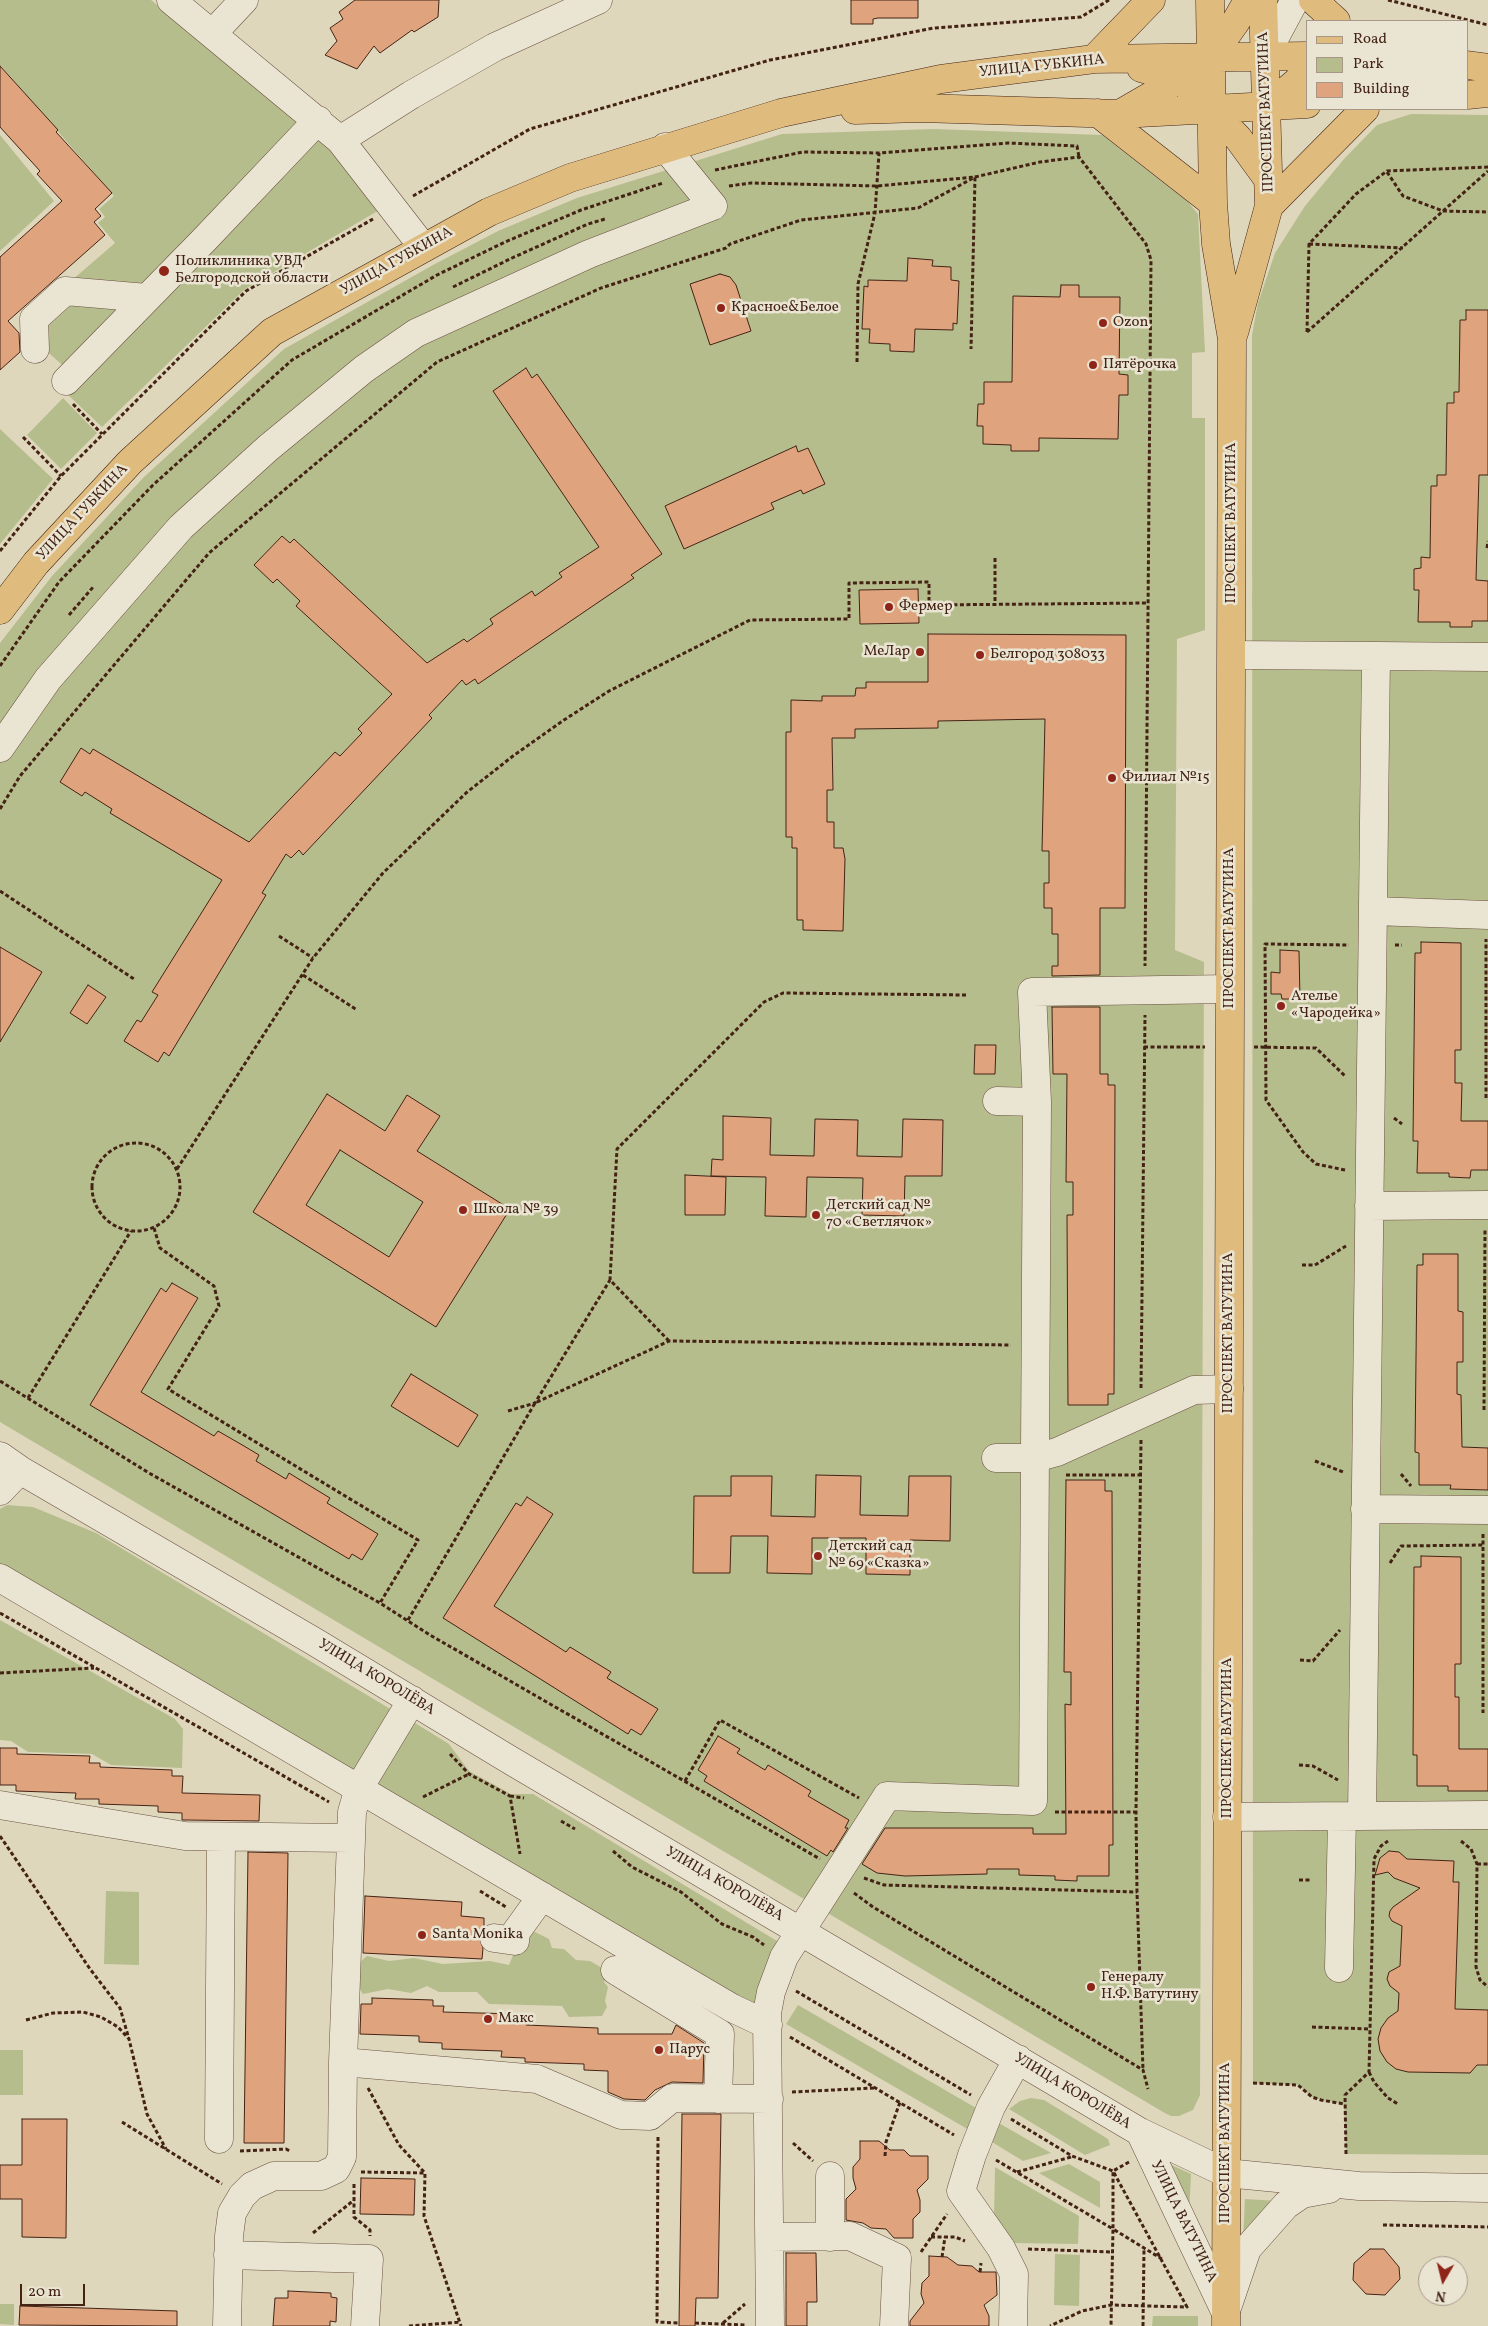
<!DOCTYPE html>
<html>
<head>
<meta charset="utf-8">
<style>
  body { margin:0 }
  #map { position:relative; width:1488px; height:2326px; overflow:hidden; background:#ded7bc; font-family:Vollkorn,serif }
  canvas { display:block }
  .legend { position:absolute; left:1306px; top:20px; width:162px; height:90px; box-sizing:border-box; background:#eae5d3; border:1px solid #a89787; margin:0; padding:6px 9px; list-style:none; font-size:15px; color:#442315 }
  .legend li { display:flex; align-items:center; gap:10px; height:25px }
  .legend b { width:25px; border:1px solid #a89787 }
  .north { position:absolute; left:1418px; top:2256px; width:50px; height:50px; box-sizing:border-box; background:#eae5d3; border:1px solid #a89787; border-radius:50%; rotate:188deg; font-size:14px; font-weight:700; line-height:20px; text-align:center; color:#442315 }
  .north::after { content:''; display:block; margin:auto; width:18px; height:22px; background:#8f2418; clip-path:polygon(50% 0,100% 100%,50% 72%,0 100%) }
  .scale { position:absolute; left:20px; top:2284px; width:65px; height:22px; box-sizing:border-box; border:2px solid #442315; border-top:0; padding-left:6px; font-size:15px; line-height:18px; white-space:nowrap; color:#442315; -webkit-text-stroke:4px #eae5d3; paint-order:stroke }
</style>
</head>
<body>
<div id="map">
<canvas width="1488" height="2326"></canvas>
<ul class="legend">
<li><b style="height:6px;background:#dfbc7e"></b>Road</li>
<li><b style="height:14px;background:#b6bd8d"></b>Park</li>
<li><b style="height:14px;background:#dfa47e"></b>Building</li>
</ul>
<div class="north">N</div>
<div class="scale">20 m</div>
</div>
<script>
const ctx = document.querySelector('canvas').getContext('2d');
ctx.lineJoin = 'round';
function fillPath(path, color) { ctx.fillStyle = color; ctx.fill(path, 'evenodd'); }
const shape = rows => new Path2D(rows.map(r => 'M' + r).join(''));
function trace(path, color, width, dash) { ctx.strokeStyle = color; ctx.lineWidth = width; ctx.lineCap = dash ? 'butt' : 'round'; ctx.setLineDash(dash || []); ctx.stroke(path); }
function write(font, color, halo, rows, align = 'center') {
  ctx.font = font + ' Vollkorn,serif'; ctx.lineWidth = 5; ctx.setLineDash([]); ctx.textBaseline = 'middle'; ctx.strokeStyle = halo; ctx.fillStyle = color; for (const [text, x, y, turn = 0] of rows) {
    ctx.save(); ctx.translate(x, y); ctx.rotate((+turn || 0) * Math.PI / 180); ctx.textAlign = isNaN(turn) ? turn : align; if (halo) ctx.strokeText(text, 0, 0); ctx.fillText(text, 0, 0); ctx.restore();
  }
}
fillPath(shape([
  [0,0,151,0,307,125,146,294,64,287,115,243,98,223,105,217,99,209,114,196,0,65],
  [1411,114,1488,115,1488,2155,1346,2154,1344,2104,1321,2100,1312,2097,1298,2085,1253,2083,1252,335,1258,303,1275,253,1305,206,1344,159,1377,125],
  [934,129,1102,135,1188,202,1198,214,1205,352,1192,353,1192,418,1205,418,1205,630,1177,639,1175,950,1204,962,1200,2095,1193,2110,1179,2116,1171,2116,1163,2112,0,1422,0,643,52,576,144,477,284,349,433,265,498,231,577,198,782,134],
  [315,130,381,209,245,289,102,427,67,394],
  [0,135,54,201,0,251],
  [68,297,136,302,69,371,41,346,40,322],
  [63,398,97,433,61,469,27,435],
  [0,429,53,479,0,544],
  [7,1505,33,1507,96,1533,397,1713,355,1783,0,1573,0,1509],
  [0,1620,175,1719,183,1729,182,1768,111,1765,92,1754,28,1752,11,1741,0,1740],
  [407,1718,449,1744,469,1771,511,1794,533,1794,787,1947,765,2013,365,1789],
  [106,1891,139,1892,139,1965,104,1964],
  [533,1931,549,1939,552,1948,564,1949,576,1960,590,1961,602,1968,605,1974,604,1982,608,1987,605,2001,607,2007,602,2016,569,2017,562,2006,489,2004,477,1992,439,1992,427,1986,411,1993,388,1989,363,1994,357,1985,358,1964,367,1956,389,1961,414,1958,443,1964,490,1961,509,1965,516,1948],
  [798,2005,983,2112,976,2134,786,2024],
  [0,2050,23,2050,23,2095,0,2095],
  [1031,2098,1044,2100,1108,2139,1110,2145,1085,2155,1009,2109,1020,2101],
  [997,2122,1051,2153,1023,2161,992,2142],
  [1161,2160,1191,2174,1189,2216],
  [1069,2164,1100,2182,1100,2208,1039,2173],
  [995,2167,1079,2216,1078,2244,1012,2243,994,2217],
  [1245,2199,1278,2201,1243,2241],
  [1055,2254,1080,2255,1079,2306,1054,2305],
  [0,2304,14,2304,14,2325,0,2324],
  [1153,2316,1198,2316,1198,2326,1152,2326]
]), '#b6bd8d');
const building = shape([
  [355,0,439,0,438,17,414,32,412,30,380,53,374,46,357,69,325,55,337,41,330,28,343,19,339,12,355,0],
  [851,0,918,0,918,18,878,18,873,19,873,24,851,24,851,0],
  [0,66,58,130,56,132,112,193,95,209,101,216,94,222,105,235,8,321,19,333,20,352,0,370,0,257,62,201,37,174,40,171,0,127,0,66],
  [908,258,933,260,932,266,951,267,951,280,959,281,957,324,953,323,953,330,915,329,914,352,890,351,890,344,869,343,870,329,862,329,864,286,868,287,868,280,907,281,908,258],
  [720,274,730,277,736,285,751,331,710,345,690,284,720,274],
  [1061,285,1079,285,1079,297,1120,297,1119,374,1128,375,1128,395,1119,395,1118,439,1039,438,1039,451,1011,451,1011,445,983,444,983,426,977,426,978,404,984,404,984,382,1012,382,1013,296,1060,297,1061,285],
  [1466,310,1488,310,1488,475,1479,475,1476,580,1488,581,1488,621,1472,621,1472,627,1450,627,1450,622,1418,622,1419,590,1414,590,1414,569,1421,568,1421,557,1430,558,1431,486,1437,486,1437,475,1446,475,1447,403,1454,403,1454,392,1459,392,1460,320,1466,320,1466,310],
  [526,368,532,378,537,374,662,554,631,575,634,578,478,684,475,679,466,685,462,680,429,715,432,718,303,855,299,850,291,858,286,854,262,893,266,895,169,1056,164,1052,158,1062,124,1041,137,1020,141,1022,158,995,152,992,222,880,110,813,112,809,85,792,82,796,60,782,81,748,90,754,93,749,249,842,335,752,340,756,362,733,358,729,392,694,296,606,300,601,277,579,273,583,254,565,282,536,290,543,294,539,427,663,464,639,467,642,493,624,490,619,532,591,535,596,562,577,559,573,599,547,493,391,526,368],
  [796,446,798,452,808,448,825,484,803,494,801,490,771,503,774,509,684,549,665,506,796,446],
  [918,589,919,623,860,624,859,590,918,589],
  [928,634,1126,635,1125,908,1100,908,1100,975,1052,976,1052,966,1058,966,1058,934,1052,934,1052,908,1044,908,1044,883,1049,883,1049,851,1042,851,1045,719,938,721,938,728,855,729,855,738,832,738,833,790,827,790,827,822,834,822,834,848,843,848,845,859,843,931,803,930,803,920,797,920,797,848,792,848,792,837,786,837,786,732,791,732,791,700,822,701,822,696,855,696,856,688,866,688,866,682,928,682,928,634],
  [1421,942,1461,943,1461,1050,1455,1050,1455,1083,1462,1083,1461,1121,1488,1121,1488,1170,1471,1170,1470,1178,1449,1177,1449,1173,1417,1173,1418,1141,1413,1141,1415,953,1421,953,1421,942],
  [0,947,42,972,0,1042,0,947],
  [1280,950,1299,951,1300,999,1282,999,1281,994,1271,994,1271,972,1280,973,1280,950],
  [88,985,106,997,87,1024,70,1013,88,985],
  [1052,1007,1100,1007,1100,1074,1108,1074,1108,1085,1115,1085,1114,1394,1108,1394,1108,1405,1068,1405,1067,1215,1073,1215,1073,1182,1066,1182,1067,1074,1053,1074,1052,1007],
  [975,1045,996,1045,995,1074,974,1074,975,1045],
  [327,1094,385,1131,407,1095,440,1116,417,1151,510,1209,436,1327,253,1212,327,1094],
  [340,1150,423,1202,389,1257,306,1205,340,1150],
  [723,1116,771,1118,770,1155,814,1156,815,1119,858,1120,857,1156,902,1157,903,1119,943,1120,942,1176,905,1176,904,1216,862,1215,863,1178,807,1177,806,1217,765,1216,766,1177,711,1176,712,1159,723,1160,723,1116],
  [685,1175,726,1177,725,1215,685,1215,685,1175],
  [1423,1254,1458,1254,1458,1311,1463,1312,1463,1362,1457,1362,1457,1394,1461,1395,1462,1447,1488,1448,1488,1490,1450,1489,1451,1485,1419,1485,1419,1453,1415,1452,1417,1265,1423,1265,1423,1254],
  [172,1283,198,1298,141,1392,214,1436,218,1431,244,1446,259,1455,256,1461,286,1479,289,1473,297,1478,330,1498,327,1503,378,1534,362,1560,352,1554,349,1559,90,1405,161,1288,166,1292,172,1283],
  [411,1374,478,1415,458,1447,391,1406,411,1374],
  [816,1475,861,1476,860,1515,908,1516,909,1476,951,1476,950,1541,910,1540,910,1575,866,1574,866,1538,812,1538,812,1574,767,1573,768,1536,731,1536,730,1573,693,1573,694,1496,731,1496,731,1476,772,1476,771,1516,815,1517,816,1475],
  [1066,1480,1105,1480,1105,1491,1112,1491,1113,1845,1109,1845,1109,1876,1077,1876,1077,1881,1055,1880,1055,1876,1019,1875,1019,1869,987,1869,987,1874,905,1876,877,1873,862,1864,885,1828,1033,1828,1033,1834,1066,1834,1065,1704,1071,1705,1071,1672,1064,1672,1066,1480],
  [527,1497,553,1514,494,1606,566,1652,570,1647,611,1672,607,1678,658,1709,641,1735,631,1729,628,1734,443,1618,516,1503,521,1506,527,1497],
  [1421,1556,1461,1557,1461,1664,1455,1664,1455,1697,1459,1697,1459,1749,1488,1749,1488,1791,1448,1791,1448,1786,1417,1786,1417,1755,1413,1755,1414,1567,1421,1567,1421,1556],
  [718,1736,740,1749,737,1753,765,1770,768,1765,811,1791,808,1796,849,1820,845,1828,848,1828,833,1852,831,1850,827,1856,704,1781,707,1776,698,1770,718,1736],
  [0,1748,17,1748,17,1754,90,1756,89,1763,100,1763,100,1767,172,1770,172,1776,183,1776,182,1793,260,1795,259,1821,186,1820,182,1820,182,1813,158,1812,158,1806,99,1804,99,1799,75,1799,76,1793,16,1791,16,1785,0,1785,0,1748],
  [1389,1851,1399,1852,1407,1859,1454,1861,1453,1882,1459,1882,1455,2009,1488,2010,1488,2065,1477,2065,1470,2073,1408,2072,1396,2069,1387,2062,1380,2051,1378,2039,1381,2028,1388,2018,1398,2011,1399,1993,1390,1986,1387,1979,1389,1972,1400,1966,1402,1926,1392,1921,1389,1916,1390,1911,1393,1907,1420,1888,1394,1878,1388,1872,1375,1875,1380,1858,1389,1851],
  [248,1852,288,1853,284,2143,244,2143,248,1852],
  [365,1896,462,1902,461,1916,484,1918,484,1927,479,1936,483,1948,482,1959,363,1953,365,1896],
  [372,1998,433,2000,433,2006,444,2006,443,2012,516,2014,515,2020,526,2021,526,2025,598,2028,598,2034,672,2034,676,2025,704,2043,703,2083,672,2082,655,2090,645,2100,624,2099,608,2092,608,2071,584,2070,584,2064,525,2062,525,2058,501,2057,502,2051,442,2049,442,2043,419,2042,419,2036,360,2034,361,2004,372,2004,372,1998],
  [682,2114,721,2114,718,2298,696,2298,695,2326,679,2326,682,2114],
  [22,2119,67,2119,66,2238,22,2237,22,2199,0,2199,0,2165,22,2165,22,2119],
  [860,2141,879,2141,890,2150,904,2150,910,2156,928,2156,928,2179,917,2190,920,2200,920,2212,913,2219,913,2238,894,2238,886,2229,871,2228,863,2223,846,2220,846,2199,856,2189,853,2178,853,2167,860,2159,860,2141],
  [361,2178,415,2179,414,2215,360,2214,361,2178],
  [1370,2249,1384,2249,1399,2267,1400,2279,1385,2295,1366,2294,1353,2280,1354,2263,1370,2249],
  [786,2253,816,2253,817,2302,807,2302,807,2326,786,2326,786,2253],
  [929,2256,947,2257,958,2265,972,2266,979,2272,996,2272,997,2295,984,2305,989,2316,989,2326,910,2326,910,2321,924,2303,921,2294,922,2283,929,2276,929,2256],
  [288,2291,331,2293,331,2297,337,2298,336,2322,330,2321,330,2326,273,2326,275,2298,288,2298,288,2291],
  [20,2306,177,2311,177,2326,19,2325,20,2306]
]);
fillPath(building, '#dfa47e');
trace(building, '#442315', 1);
const minor = shape([
  [171,0,340,140,423,247],
  [213,33,244,0],
  [1265,56,1295,0],
  [340,140,411,95,495,47,598,0],
  [35,349,34,319,65,291,147,298],
  [66,381,205,239,318,120],
  [1232,655,1376,656],
  [0,748,48,679,181,527,268,448,364,369,416,333,589,254,713,206,665,147],
  [1373,911,1488,915],
  [997,1101,1037,1102],
  [1369,1206,1488,1205],
  [0,1456,20,1470,315,1642,510,1760,1140,2132,1226,2173,1359,2186,1488,2188],
  [996,1458,1035,1458,1057,1452,1194,1390,1229,1389],
  [0,1491,20,1470],
  [1365,1509,1488,1510],
  [0,1578,732,2008,768,2025],
  [0,1805,185,1836,350,1838],
  [1362,1816,1376,656,1488,657],
  [1227,1817,1488,1815],
  [494,1938,515,1941,516,1932,542,1896],
  [1339,1968,1342,1817],
  [615,1970,720,2034,718,2099],
  [343,2062,537,2079,621,2115,650,2116,672,2098,769,2099],
  [1140,2132,1225,2311],
  [219,2139,221,1837],
  [830,2176,830,2237],
  [770,2237,850,2236,897,2258,894,2326],
  [228,2255,369,2259,365,2326],
  [1228,2305,1247,2249,1286,2205,1302,2194,1329,2189],
  [227,2326,229,2236,232,2213,242,2196,252,2186,274,2176,321,2176,336,2169,342,2157,343,2062,352,1812,359,1788,412,1700],
  [770,2326,767,2013,771,1992,784,1957,887,1796,1033,1801,1037,1102,1032,992,1229,989],
  [1013,2326,1014,2274,1001,2248,961,2191,972,2155,991,2107,1018,2059]
]);
const major = shape([
  [1210,0,1213,203,1216,244,1232,339,1226,2326],
  [1313,0,1336,21],
  [1094,59,1151,0],
  [1467,65,1488,68],
  [1141,68,1180,79,1238,138,1270,182],
  [1467,95,1488,93],
  [855,110,920,108,1120,114,1307,104],
  [1264,110,1301,78,1307,75],
  [1123,112,1180,79,1211,57,1235,23,1248,0],
  [1098,113,1213,203],
  [1269,206,1365,109],
  [1234,333,1269,206,1263,0],
  [0,610,36,563,130,462,272,332,489,212,570,178,781,113,941,79,1094,59,1307,56]
]);
trace(minor, '#6a503f', 29);
trace(major, '#442315', 29);
trace(shape([
  [1388,0,1488,25],
  [715,170,803,152,879,153,1008,143,1077,146,1079,157],
  [1387,172,1403,196,1443,211,1488,212],
  [729,186,751,183,877,186,975,177,971,349],
  [413,196,530,129,770,60,934,28,1081,17,1109,0],
  [1309,244,1403,248],
  [453,287,512,258,588,224,605,219],
  [1307,332,1309,244,1356,194,1387,171,1488,167],
  [1307,332,1488,171],
  [857,362,858,284,875,213,879,153],
  [73,404,102,434],
  [23,437,61,476],
  [1487,548,1488,541],
  [0,551,61,476,246,291,373,219],
  [995,558,995,604],
  [69,615,94,586],
  [0,666,59,582,153,485,292,360,437,275,505,242,581,210,663,183],
  [0,809,20,776,209,553,437,362,601,288,726,248,730,244,801,220,918,208,975,177,1040,162,1079,157,1146,244,1151,260,1145,966],
  [0,891,134,979],
  [279,936,313,958],
  [1395,945,1402,945],
  [303,975,357,1010],
  [1144,1047,1205,1047],
  [1254,1047,1316,1048,1346,1077],
  [1486,1098,1486,939],
  [1394,1118,1402,1124],
  '92 1187a44 44 0 1 1 88 0a44 44 0 1 1-88 0Z',
  [177,1169,313,958,383,873,466,793,513,756,564,720,609,691,750,620,849,619,849,583,929,582,929,605,1148,603],
  [1345,1170,1316,1164,1303,1152,1266,1100,1265,944,1349,945],
  [154,1228,160,1248,214,1286,219,1306,168,1389,418,1540,380,1603],
  [1302,1265,1315,1265,1346,1246],
  [669,1341,610,1280,617,1149,764,1002,783,993,967,995],
  [0,1381,149,1473,380,1603,430,1635,820,1859],
  [1141,1388,1145,1015],
  [28,1398,131,1231],
  [1484,1410,1485,1229],
  [508,1411,535,1403,610,1280],
  [1141,1440,1136,1812,1137,1892,1143,2070],
  [1315,1461,1343,1472],
  [1401,1474,1411,1486],
  [1066,1475,1141,1475],
  [1483,1534,1483,1713],
  [1390,1563,1401,1546,1483,1545],
  [0,1613,329,1802],
  [408,1620,535,1403,669,1341,1011,1345],
  [1300,1660,1313,1661,1340,1630],
  [0,1673,94,1668],
  [450,1754,469,1774,510,1796,520,1854],
  [1299,1765,1313,1766,1338,1780],
  [685,1781,720,1720,859,1798],
  [510,1796,524,1798],
  [423,1797,469,1774],
  [1055,1812,1136,1812],
  [561,1821,575,1829],
  [0,1836,90,1969,120,2008,129,2039],
  [1461,1841,1471,1849,1477,1864,1476,1967,1480,1980,1488,1987],
  [613,1851,632,1867,681,1892,722,1924,753,1937,764,1945],
  [1477,1864,1488,1864],
  [864,1878,884,1885,1137,1892],
  [1299,1880,1312,1880],
  [480,1891,506,1907],
  [854,1893,873,1907,1143,2070,1148,2089],
  [796,1991,971,2095],
  [26,2020,53,2013,83,2012,101,2017,118,2027,129,2039,147,2114,166,2149],
  [1312,2027,1369,2029],
  [790,2037,954,2135],
  [1369,2072,1374,2082,1388,2098,1398,2104],
  [1253,2083,1298,2085,1312,2097,1321,2100,1344,2104],
  [368,2088,399,2145,425,2173,424,2216,461,2326],
  [792,2092,875,2088],
  [1011,2119,1072,2156,1113,2171,1187,2307,1111,2305,1082,2311,1050,2326],
  [122,2122,222,2184],
  [658,2137,657,2322,679,2323],
  [793,2143,813,2161],
  [240,2151,286,2149,290,2151],
  [1346,2154,1345,2095,1369,2072,1374,1859,1381,1846,1388,1841],
  [885,2156,886,2142,900,2102],
  [996,2160,1113,2229,1111,2326],
  [1129,2162,1113,2171,1113,2229,1162,2259],
  [361,2172,425,2173],
  [1017,2172,1071,2157],
  [354,2184,354,2217,370,2230,370,2236],
  [1383,2225,1488,2227],
  [313,2233,354,2200],
  [931,2237,955,2237,965,2241],
  [1028,2249,1112,2252],
  [921,2252,947,2214],
  [942,2257,945,2237],
  [980,2272,981,2263],
  [695,2323,747,2325],
  [723,2323,745,2304],
  [409,2326,460,2322],
  [1143,2326,1144,2249]
]), '#442315', 3, [4, 2.5]);
trace(minor, '#eae5d3', 28);
trace(major, '#dfbc7e', 28);
for (const [x, y, r, color] of [
  [164,271,6,"#8f2418"],
  [721,308,5,"#8f2418"],
  [1103,323,5,"#8f2418"],
  [1093,365,5,"#8f2418"],
  [889,607,5,"#8f2418"],
  [920,652,5,"#8f2418"],
  [980,655,5,"#8f2418"],
  [1112,778,5,"#8f2418"],
  [1281,1006,5,"#8f2418"],
  [463,1210,5,"#8f2418"],
  [816,1215,5,"#8f2418"],
  [818,1556,5,"#8f2418"],
  [422,1935,5,"#8f2418"],
  [1091,1987,5,"#8f2418"],
  [488,2019,5,"#8f2418"],
  [659,2050,5,"#8f2418"]
]) { const dot = new Path2D(); dot.arc(x, y, r, 0, 2 * Math.PI); ctx.fillStyle = color; ctx.fill(dot); trace(dot, '#eae5d3', 2); }
write('15px', '#442315', '#eae5d3', [
  ["УЛИЦА ГУБКИНА",1042,67,-6],
  ["ПРОСПЕКТ ВАТУТИНА",1267,112,-92],
  ["УЛИЦА ГУБКИНА",397,262,-29],
  ["УЛИЦА ГУБКИНА",83,513,-47],
  ["ПРОСПЕКТ ВАТУТИНА",1232,523,-90],
  ["ПРОСПЕКТ ВАТУТИНА",1230,928,-90],
  ["ПРОСПЕКТ ВАТУТИНА",1229,1333,-90],
  ["УЛИЦА КОРОЛЁВА",376,1678,31],
  ["ПРОСПЕКТ ВАТУТИНА",1228,1738,-90],
  ["УЛИЦА КОРОЛЁВА",724,1885,30],
  ["УЛИЦА КОРОЛЁВА",1072,2092,31],
  ["ПРОСПЕКТ ВАТУТИНА",1226,2143,-90],
  ["УЛИЦА ВАТУТИНА",1183,2222,64]
]);
write('15px', '#442315', '#eae5d3', [
  ["Поликлиника УВД",175,262],
  ["Белгородской области",175,279],
  ["Красное&Белое",731,308],
  ["Ozon",1113,323],
  ["Пятёрочка",1103,365],
  ["Фермер",899,607],
  ["МеЛар",910,652,"right"],
  ["Белгород 308033",990,655],
  ["Филиал №15",1122,778],
  ["Ателье",1291,997],
  ["«Чародейка»",1291,1014],
  ["Детский сад №",826,1206],
  ["70 «Светлячок»",826,1223],
  ["Школа № 39",473,1210],
  ["Детский сад",828,1547],
  ["№ 69 «Сказка»",828,1564],
  ["Santa Monika",432,1935],
  ["Генералу",1101,1978],
  ["Н.Ф. Ватутину",1101,1995],
  ["Макс",498,2019],
  ["Парус",669,2050]
], 'left');
</script>
</body>
</html>
